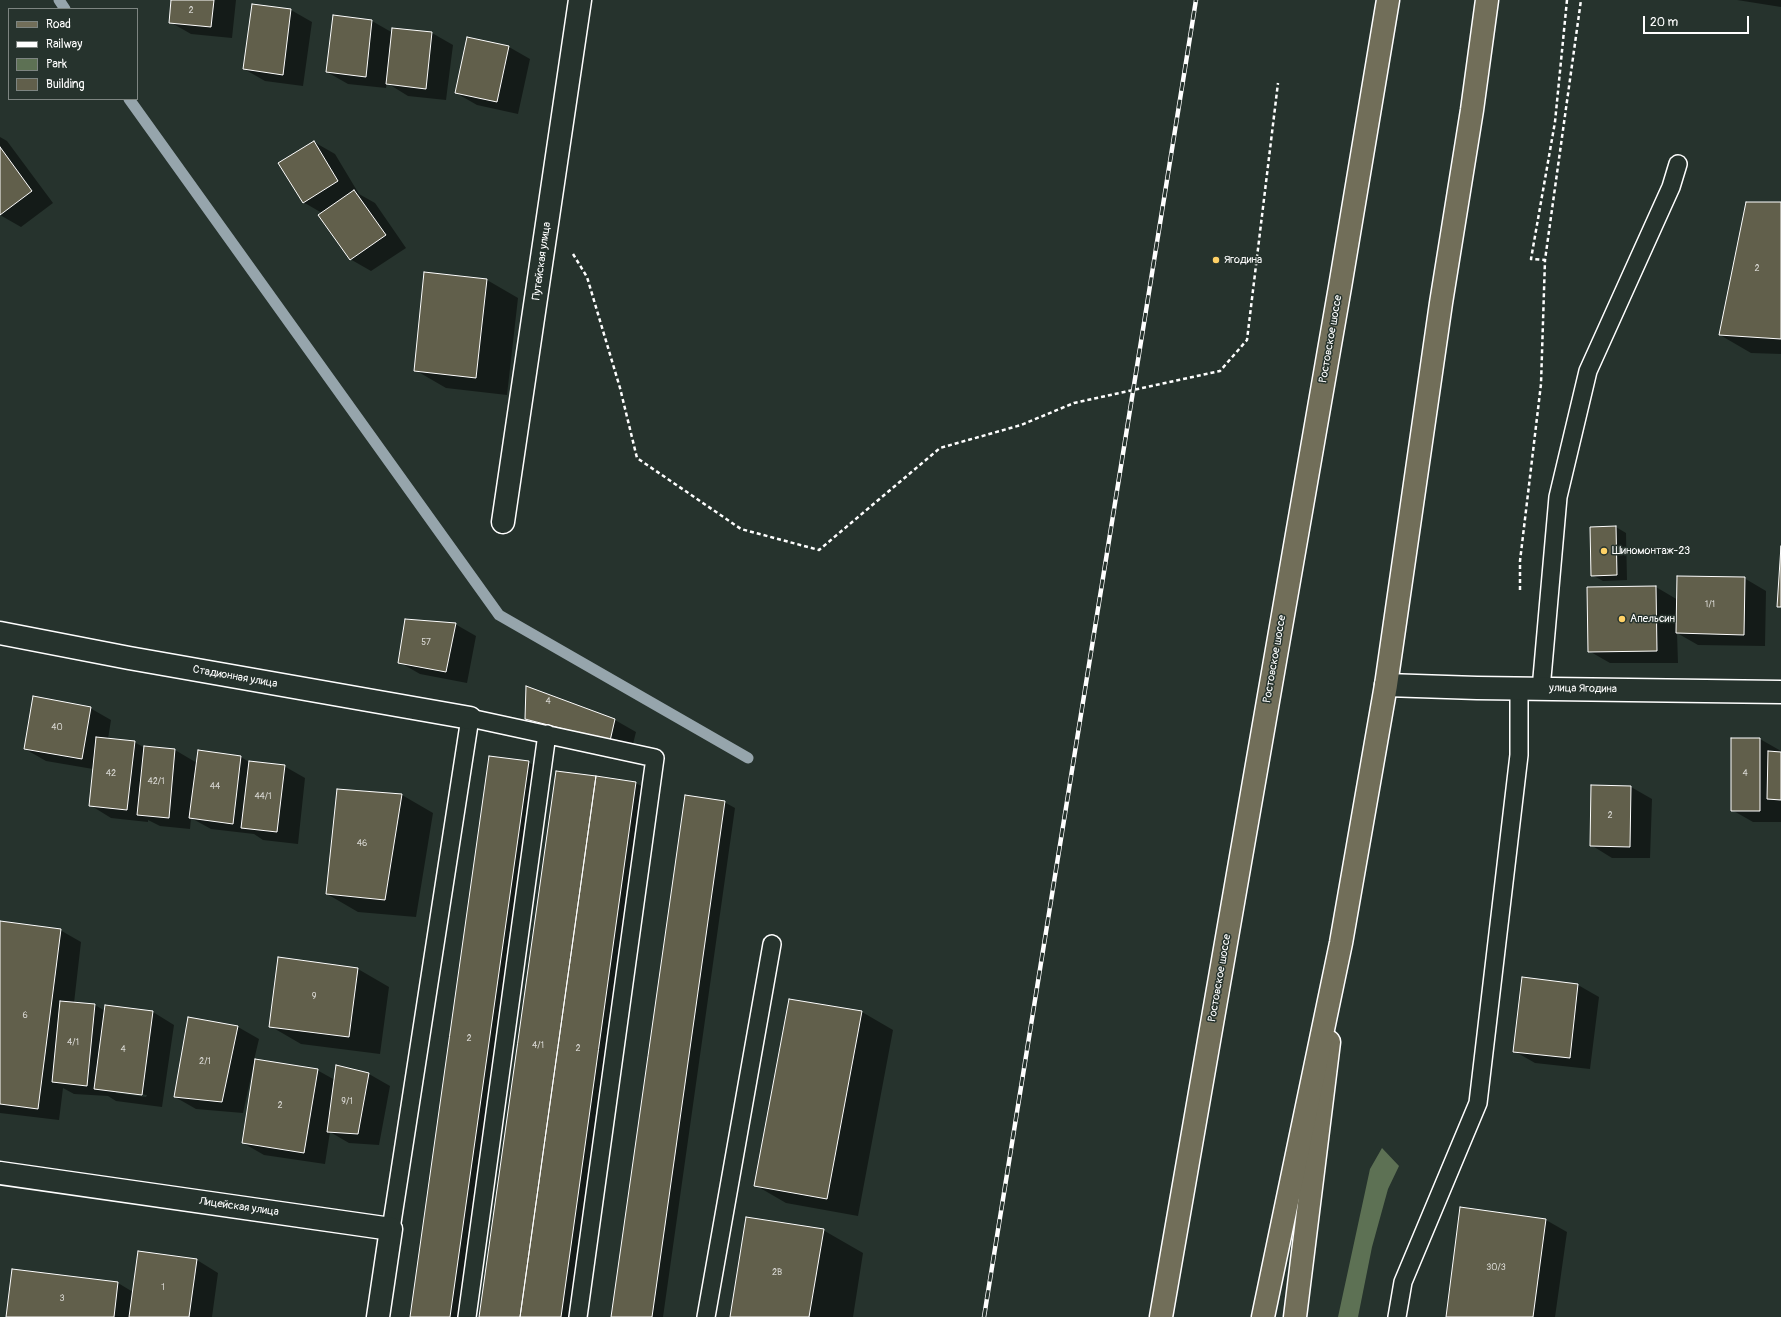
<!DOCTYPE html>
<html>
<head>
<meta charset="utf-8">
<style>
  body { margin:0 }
  #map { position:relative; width:1781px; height:1317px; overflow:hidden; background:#26332d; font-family:Pangolin,sans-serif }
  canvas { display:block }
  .legend { position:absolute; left:8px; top:8px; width:130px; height:92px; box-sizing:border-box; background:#26332d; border:1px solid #7d8581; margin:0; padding:5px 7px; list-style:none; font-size:12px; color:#fff }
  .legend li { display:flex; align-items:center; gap:8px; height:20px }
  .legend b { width:20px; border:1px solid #7d8581 }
  .scale { position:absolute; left:1643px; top:16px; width:106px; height:18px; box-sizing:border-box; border:2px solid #fff; border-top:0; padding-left:5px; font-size:12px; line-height:14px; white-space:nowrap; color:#fff; -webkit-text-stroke:3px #26332d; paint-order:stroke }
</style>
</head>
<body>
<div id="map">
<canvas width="1781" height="1317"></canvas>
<ul class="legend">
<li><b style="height:5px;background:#716e59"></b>Road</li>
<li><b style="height:5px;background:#fff"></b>Railway</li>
<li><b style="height:11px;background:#5d7154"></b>Park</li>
<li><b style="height:11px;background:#615f4b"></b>Building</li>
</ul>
<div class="scale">20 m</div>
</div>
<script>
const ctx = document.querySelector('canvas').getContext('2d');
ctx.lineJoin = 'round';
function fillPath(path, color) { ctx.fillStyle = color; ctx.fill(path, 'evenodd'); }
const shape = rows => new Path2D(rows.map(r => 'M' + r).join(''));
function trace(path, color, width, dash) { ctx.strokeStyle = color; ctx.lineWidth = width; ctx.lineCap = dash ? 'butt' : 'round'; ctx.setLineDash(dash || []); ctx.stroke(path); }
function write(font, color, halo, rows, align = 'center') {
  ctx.font = font + ' Pangolin,sans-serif'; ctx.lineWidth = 3; ctx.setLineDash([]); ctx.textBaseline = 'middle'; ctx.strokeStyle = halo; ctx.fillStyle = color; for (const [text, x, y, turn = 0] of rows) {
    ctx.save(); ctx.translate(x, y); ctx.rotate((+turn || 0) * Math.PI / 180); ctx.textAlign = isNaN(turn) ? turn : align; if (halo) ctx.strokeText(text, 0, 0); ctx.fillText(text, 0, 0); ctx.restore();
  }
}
fillPath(shape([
  [1382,1148,1399,1166,1388,1189,1372,1247,1358,1317,1338,1317,1370,1169]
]), '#5d7154');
fillPath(shape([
  [172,0,236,0,232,38,191,34,170,22],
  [1737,0,1781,0,1781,7],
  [291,10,312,22,303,86,265,81,244,69],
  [334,16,372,21,393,33,432,33,453,45,446,100,408,96,387,83,386,88,348,84,327,72],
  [509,47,530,59,518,114,477,105,456,93],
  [0,137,7,141,53,203,21,227,0,215],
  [314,142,335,154,359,194,375,203,406,248,371,271,350,259,322,213,303,202],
  [1781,203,1781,354,1751,353,1720,335],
  [487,280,518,298,507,395,446,388,415,370],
  [1616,527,1626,533,1627,580,1603,581,1592,575,1592,528],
  [1744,578,1766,591,1765,646,1698,645,1677,633,1678,663,1610,663,1589,651,1656,587,1678,600],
  [455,624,476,636,467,683,420,674,399,662],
  [90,708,111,720,108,739,134,742,145,748,175,750,197,763,198,751,241,757,249,762,284,766,305,778,298,844,263,840,254,834,211,829,191,818,190,829,160,826,148,820,148,822,111,818,90,805,93,769,46,761,25,749],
  [526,718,615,720,636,732,631,752,547,730],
  [1760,739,1781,751,1781,822,1753,822,1732,810],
  [528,762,539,768,461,1317,411,1317],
  [557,772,636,783,646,789,572,1317,480,1317],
  [1631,787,1652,799,1650,858,1612,858,1591,845],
  [402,795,433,813,416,917,358,912,327,894],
  [724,802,735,808,663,1317,612,1317],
  [0,923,60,930,81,942,74,1003,95,1005,105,1011,153,1012,174,1025,162,1107,116,1101,108,1096,74,1094,63,1088,59,1120,0,1113],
  [116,1091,147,1095,146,1097,116,1093],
  [279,958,358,969,389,987,380,1054,301,1044,270,1026],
  [1578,985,1599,997,1590,1069,1535,1063,1514,1051],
  [862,1012,893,1030,858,1216,786,1203,755,1185],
  [189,1018,238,1027,259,1039,254,1060,317,1070,335,1080,337,1066,369,1074,390,1086,379,1145,349,1143,330,1132,325,1164,264,1155,243,1143,255,1063,254,1063,243,1113,196,1109,175,1097],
  [1461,1208,1546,1220,1567,1232,1555,1317,1447,1317],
  [823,1230,863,1253,853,1317,731,1317],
  [197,1260,218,1273,212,1317,7,1317,13,1271,118,1283,133,1292]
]), '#0007');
trace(shape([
  [59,0,65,9],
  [129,99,499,615,748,758]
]), '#96a5ac', 11);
const building = shape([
  [171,0,214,0,211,27,169,23,171,0],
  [252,4,291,9,283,75,243,69,252,4],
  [333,15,372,20,366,77,326,72,333,15],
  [392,28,432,32,426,89,386,84,392,28],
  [467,37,509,46,497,102,455,93,467,37],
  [314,141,338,181,303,203,278,163,314,141],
  [0,147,32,191,0,215,0,147],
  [354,190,386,235,350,260,318,215,354,190],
  [1746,202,1781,202,1781,339,1719,335,1746,202],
  [424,272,487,279,476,378,414,371,424,272],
  [1616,526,1617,575,1591,576,1590,527,1616,526],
  [1781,546,1781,607,1777,607,1781,546],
  [1677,576,1745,577,1744,635,1676,633,1677,576],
  [1656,586,1657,651,1588,652,1587,587,1656,586],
  [405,619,456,623,446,672,398,663,405,619],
  [526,686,615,719,610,741,525,719,526,686],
  [33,696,91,707,82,759,24,749,33,696],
  [96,737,135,741,127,810,89,806,96,737],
  [1731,738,1760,738,1760,811,1731,811,1731,738],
  [144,746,175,749,169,818,137,815,144,746],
  [198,750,241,756,233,824,189,818,198,750],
  [1768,751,1781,752,1781,800,1767,799,1768,751],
  [489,756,529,761,450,1317,410,1317,489,756],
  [249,761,285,765,277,832,241,828,249,761],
  [556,771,596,776,520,1317,479,1317,556,771],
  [596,776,636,782,561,1317,520,1317,596,776],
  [1591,785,1631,786,1630,847,1590,846,1591,785],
  [337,789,402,794,385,900,326,894,337,789],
  [685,795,725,801,652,1317,611,1317,685,795],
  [0,921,61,929,38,1109,0,1104,0,921],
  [278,957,358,968,349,1037,269,1027,278,957],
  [1522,977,1578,984,1570,1058,1513,1052,1522,977],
  [789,999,862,1011,827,1199,754,1186,789,999],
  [60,1001,95,1004,87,1086,52,1082,60,1001],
  [105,1005,153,1011,142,1095,94,1089,105,1005],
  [188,1017,238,1026,222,1102,174,1097,188,1017],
  [255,1059,318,1069,304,1153,242,1143,255,1059],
  [336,1065,369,1073,358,1134,327,1132,336,1065],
  [1460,1207,1546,1219,1533,1317,1446,1317,1460,1207],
  [746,1217,824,1229,809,1317,730,1317,746,1217],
  [138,1251,197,1259,189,1317,129,1317,138,1251],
  [12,1269,118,1282,114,1317,6,1317,12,1269]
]);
fillPath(building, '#615f4b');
trace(building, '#fff', 1);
const service = shape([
  [1541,689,1558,497,1588,371,1671,187,1678,164],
  [391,1229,470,718,655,758,578,1317],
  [467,1317,547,734],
  [706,1317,772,944],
  [1397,1317,1403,1282,1478,1103,1519,755,1519,689]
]);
const minor = shape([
  [503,522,580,0],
  [0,633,129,658,470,718],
  [0,1173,391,1229,378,1317]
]);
const tertiary = shape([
  [1386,685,1477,688,1781,692]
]);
const primary = shape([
  [1295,1317,1329,1042]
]);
const trunk = shape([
  [1161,1317,1340,287,1388,0],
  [1263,1317,1341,943,1386,685,1441,303,1472,110,1487,0]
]);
trace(service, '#fff', 20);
trace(minor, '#fff', 25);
trace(tertiary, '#fff', 25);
trace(primary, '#fff', 25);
trace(trunk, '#fff', 25);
trace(shape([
  [1567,0,1555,122,1531,259,1545,260,1581,0],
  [573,254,587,277,620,388,637,458,741,529,819,550,940,448,1021,425,1074,403,1220,371,1247,340,1278,83],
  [1520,590,1520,561,1541,384,1545,260]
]), '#fff', 2.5, [4, 3]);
trace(service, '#26332d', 17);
trace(minor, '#26332d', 22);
trace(tertiary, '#26332d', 22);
trace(primary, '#716e59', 22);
trace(trunk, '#716e59', 22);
const rail = shape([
  [984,1317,1196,0]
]);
trace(rail, '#fff', 4.5);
trace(rail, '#26332d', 3, [9]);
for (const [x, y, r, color] of [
  [1216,260,4,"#ffd166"],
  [1604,551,4,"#ffd166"],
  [1622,619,4,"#ffd166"]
]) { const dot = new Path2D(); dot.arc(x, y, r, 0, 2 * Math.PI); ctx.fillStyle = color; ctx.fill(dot); trace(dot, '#26332d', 1.5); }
write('9px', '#d8d7d2', null, [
  ["2",191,11],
  ["2",1757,269],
  ["1/1",1710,605],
  ["57",426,643],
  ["4",548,702],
  ["40",57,728],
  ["42",111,774],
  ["4",1745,774],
  ["42/1",156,782],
  ["44",215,787],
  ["44/1",263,797],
  ["2",1610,816],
  ["46",362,844],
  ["9",314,997],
  ["6",25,1016],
  ["2",469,1039],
  ["4/1",73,1043],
  ["4/1",538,1046],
  ["2",578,1049],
  ["4",123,1050],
  ["2/1",205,1062],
  ["9/1",347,1102],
  ["2",280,1106],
  ["30/3",1496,1268],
  ["2В",777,1273],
  ["1",163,1288],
  ["3",62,1299]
]);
write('11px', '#fff', '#26332d', [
  ["Ягодина",1224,260],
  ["Шиномонтаж-23",1612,551],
  ["Апельсин",1630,619]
], 'left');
write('11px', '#fff', '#26332d', [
  ["Путейская улица",542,261,-82],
  ["Ростовское шоссе",1331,339,-80],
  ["Ростовское шоссе",1275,659,-80],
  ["Стадионная улица",235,677,10],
  ["улица Ягодина",1583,689,1],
  ["Ростовское шоссе",1220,978,-80],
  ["Лицейская улица",239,1207,8]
]);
</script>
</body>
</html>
